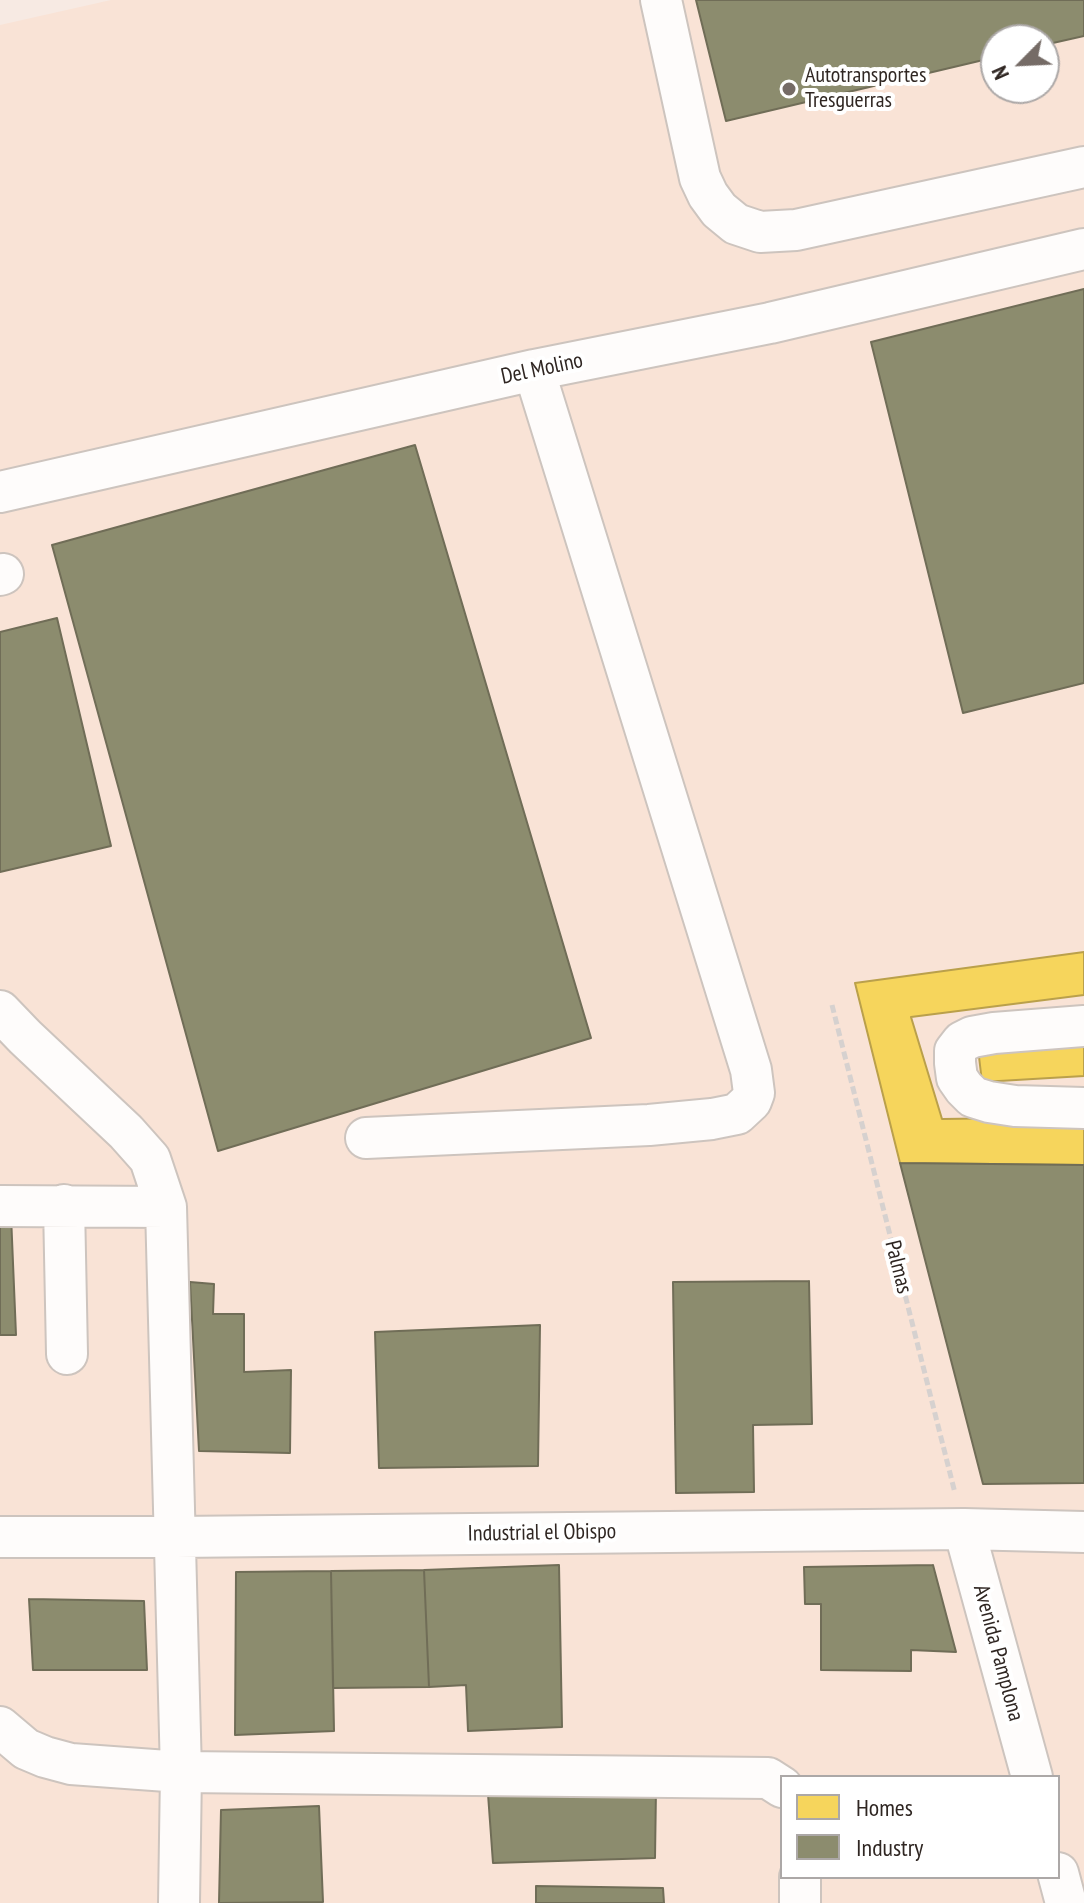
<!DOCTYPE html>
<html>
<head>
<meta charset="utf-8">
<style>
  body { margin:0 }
  #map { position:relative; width:1084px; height:1903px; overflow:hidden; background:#f7eae3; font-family:"PT Sans Narrow",sans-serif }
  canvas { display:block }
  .legend { position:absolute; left:780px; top:1775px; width:280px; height:104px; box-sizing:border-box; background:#fff; border:2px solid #aca8a7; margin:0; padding:10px 14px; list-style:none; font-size:24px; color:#2f2622 }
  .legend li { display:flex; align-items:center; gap:16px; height:40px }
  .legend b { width:40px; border:2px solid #aca8a7 }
  .north { position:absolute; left:980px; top:24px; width:80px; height:80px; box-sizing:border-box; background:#fff; border:2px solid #aca8a7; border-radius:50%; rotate:246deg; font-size:22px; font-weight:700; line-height:32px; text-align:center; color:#2f2622 }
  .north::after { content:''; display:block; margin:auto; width:28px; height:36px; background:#756b66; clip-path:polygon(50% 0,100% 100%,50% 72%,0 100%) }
</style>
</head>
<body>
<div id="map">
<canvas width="1084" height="1903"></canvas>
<ul class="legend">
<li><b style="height:22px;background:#f6d55c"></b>Homes</li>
<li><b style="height:22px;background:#8c8c6e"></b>Industry</li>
</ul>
<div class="north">N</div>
</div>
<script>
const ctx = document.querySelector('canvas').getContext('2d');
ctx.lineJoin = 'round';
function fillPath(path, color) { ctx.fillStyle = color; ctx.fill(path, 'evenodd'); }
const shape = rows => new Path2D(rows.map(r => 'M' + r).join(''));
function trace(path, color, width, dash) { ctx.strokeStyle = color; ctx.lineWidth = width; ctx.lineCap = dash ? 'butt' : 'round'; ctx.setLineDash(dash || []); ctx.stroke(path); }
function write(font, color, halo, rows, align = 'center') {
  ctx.font = font + ' "PT Sans Narrow",sans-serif'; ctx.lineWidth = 8; ctx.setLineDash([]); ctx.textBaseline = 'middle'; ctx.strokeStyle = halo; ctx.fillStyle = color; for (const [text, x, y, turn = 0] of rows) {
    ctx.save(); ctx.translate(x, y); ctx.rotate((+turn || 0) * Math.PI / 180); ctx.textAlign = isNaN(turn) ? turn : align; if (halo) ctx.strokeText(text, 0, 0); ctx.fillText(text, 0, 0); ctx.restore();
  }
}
fillPath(shape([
  [111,0,1084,0,1084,1903,0,1903,0,25],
  [996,40,1044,40,1044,88,996,88],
  [782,1777,1058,1777,1058,1877,782,1877]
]), '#f9e3d6');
const homes = shape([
  [1084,952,1084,995,911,1017,942,1119,1084,1117,1084,1165,900,1163,855,983,1084,952],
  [1084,1028,1084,1076,982,1082,977,1040,1084,1028]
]);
fillPath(homes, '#f6d55c');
trace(homes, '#baa04b', 2);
const industry = shape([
  [696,0,1084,0,1084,36,1044,45,1044,40,996,40,996,57,726,121,696,0],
  [1084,289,1084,683,963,713,871,342,1084,289],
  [415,445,591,1038,218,1151,52,545,415,445],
  [57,618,111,846,0,872,0,632,57,618],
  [900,1163,1084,1165,1084,1483,983,1484,900,1163],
  [0,1215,11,1215,16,1335,0,1335,0,1215],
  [809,1281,812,1424,753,1425,754,1492,676,1493,673,1282,809,1281],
  [190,1282,214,1284,213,1314,244,1314,244,1372,291,1370,290,1453,199,1451,190,1282],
  [540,1325,538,1466,379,1468,375,1332,540,1325],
  [559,1565,562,1727,468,1731,466,1685,429,1687,424,1570,559,1565],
  [933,1565,956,1652,911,1650,911,1671,821,1670,821,1604,805,1604,804,1567,933,1565],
  [424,1570,429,1687,333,1688,331,1571,424,1570],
  [331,1571,334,1731,235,1735,236,1572,331,1571],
  [29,1599,144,1601,147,1670,33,1670,29,1599],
  [656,1789,655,1858,493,1863,488,1794,656,1789],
  [319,1806,323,1902,219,1903,221,1810,319,1806],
  [536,1886,663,1888,664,1903,536,1903,536,1886]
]);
fillPath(industry, '#8c8c6e');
trace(industry, '#706d57', 2);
const minor = shape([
  [661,0,700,178,708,195,719,210,736,224,760,232,796,230,1084,167],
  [0,492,534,370,770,323,1084,249],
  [0,575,3,574],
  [0,1011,25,1037,126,1132,150,1159,166,1207],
  [1084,1026,994,1033,972,1037,962,1042,955,1051,955,1063,957,1078,964,1088,973,1097,989,1102,1015,1106,1084,1108],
  [366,1138,649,1125,712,1119,737,1114,751,1101,754,1093,751,1070,534,370],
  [64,1205,67,1354],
  [0,1206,166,1207,181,1772,179,1903],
  [964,1529,1032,1777],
  [0,1537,176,1537,964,1529,1084,1532],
  [0,1727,26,1749,45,1757,71,1764,181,1772,768,1778,782,1787],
  [1058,1873,1066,1903],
  [800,1877,800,1903]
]);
trace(minor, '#cdc4be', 44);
trace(shape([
  [832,1005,955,1493]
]), '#d6d1cf', 5, [8, 4]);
trace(minor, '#fefcfb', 40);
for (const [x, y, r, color] of [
  [789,89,8,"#756b66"]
]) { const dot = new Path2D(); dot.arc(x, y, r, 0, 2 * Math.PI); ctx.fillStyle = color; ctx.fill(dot); trace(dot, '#fff', 3); }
write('22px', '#2f2622', '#fff', [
  ["Autotransportes",805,76],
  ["Tresguerras",805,101]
], 'left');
write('22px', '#2f2622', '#fff', [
  ["Del Molino",542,369,-12],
  ["Palmas",898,1267,76],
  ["Industrial el Obispo",542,1533,-1],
  ["Avenida Pamplona",998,1653,75]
]);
</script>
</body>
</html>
